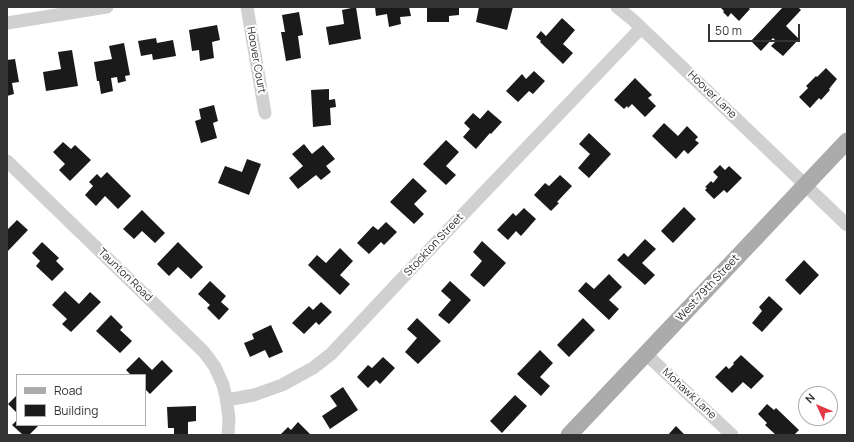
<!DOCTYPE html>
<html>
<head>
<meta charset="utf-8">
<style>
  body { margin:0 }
  #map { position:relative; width:854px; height:442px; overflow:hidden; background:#fff; font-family:Manrope,sans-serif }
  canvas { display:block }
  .frame { position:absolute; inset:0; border:8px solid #333; pointer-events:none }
  .legend { position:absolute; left:16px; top:374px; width:130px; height:52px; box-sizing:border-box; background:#fff; border:1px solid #adadad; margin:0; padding:5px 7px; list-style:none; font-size:12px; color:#333 }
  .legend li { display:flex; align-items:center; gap:8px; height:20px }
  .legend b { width:20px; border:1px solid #adadad }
  .north { position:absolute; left:798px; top:386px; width:40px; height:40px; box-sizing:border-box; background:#fff; border:1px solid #adadad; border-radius:50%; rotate:314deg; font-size:11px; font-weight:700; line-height:16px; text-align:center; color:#333 }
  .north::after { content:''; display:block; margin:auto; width:14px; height:18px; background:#e63946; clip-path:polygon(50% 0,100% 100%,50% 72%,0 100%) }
  .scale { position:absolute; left:708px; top:24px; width:92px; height:18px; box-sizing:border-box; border:2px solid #333; border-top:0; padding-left:5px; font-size:12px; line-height:14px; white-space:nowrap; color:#333; -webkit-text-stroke:3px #fff; paint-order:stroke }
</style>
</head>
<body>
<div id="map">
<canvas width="854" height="442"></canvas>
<div class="frame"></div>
<ul class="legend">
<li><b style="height:5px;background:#ababab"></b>Road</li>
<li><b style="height:11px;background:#1a1a1a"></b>Building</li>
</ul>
<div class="north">N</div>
<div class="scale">50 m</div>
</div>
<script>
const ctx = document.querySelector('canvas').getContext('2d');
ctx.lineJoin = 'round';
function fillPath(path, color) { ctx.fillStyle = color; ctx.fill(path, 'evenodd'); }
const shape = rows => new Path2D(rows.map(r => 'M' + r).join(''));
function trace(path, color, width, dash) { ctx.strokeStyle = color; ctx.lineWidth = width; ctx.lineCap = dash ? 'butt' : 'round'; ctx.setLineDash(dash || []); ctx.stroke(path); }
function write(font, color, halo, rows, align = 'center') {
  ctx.font = font + ' Manrope,sans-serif'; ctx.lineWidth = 4; ctx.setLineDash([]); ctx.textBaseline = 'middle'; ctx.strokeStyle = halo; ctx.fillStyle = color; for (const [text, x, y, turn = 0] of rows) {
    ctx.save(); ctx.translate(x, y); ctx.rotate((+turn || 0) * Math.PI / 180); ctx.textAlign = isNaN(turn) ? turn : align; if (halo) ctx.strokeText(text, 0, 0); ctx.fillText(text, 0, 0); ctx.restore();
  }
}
fillPath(shape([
  [356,7,361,39,329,45,326,27,344,24,342,10],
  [375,7,409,7,411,16,400,17,401,24,389,27,387,14,376,16],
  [427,7,459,7,459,15,449,16,449,22,427,22],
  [479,7,492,7,497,8,497,7,513,7,507,30,476,22],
  [720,7,748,7,750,9,739,21,731,13,728,17,723,12,724,11],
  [783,7,798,7,801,10,786,26,799,39,783,56,771,46,776,41,773,38,761,51,751,41],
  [299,12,303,35,298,36,301,58,286,61,281,32,285,32,282,15],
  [562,18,575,30,563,44,573,53,563,64,540,42,541,41,536,37,541,31,546,36],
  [217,25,220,40,212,42,214,58,200,61,199,50,192,51,189,30],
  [156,38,157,43,173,40,176,56,153,60,152,54,141,56,138,41],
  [124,43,130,75,125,76,126,81,118,83,117,77,111,78,113,91,101,94,99,81,97,81,94,62,112,59,109,46],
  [72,50,78,86,46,91,43,72,61,69,58,52],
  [15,59,19,82,12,83,14,94,7,96,7,60],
  [826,68,837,79,829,89,830,90,821,100,819,98,810,108,799,97,808,88,806,86,816,76,817,77],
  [534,71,545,81,533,94,529,91,518,102,506,91,522,74,526,79],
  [635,78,652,95,648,98,656,106,645,117,632,104,628,108,627,106,624,109,614,100],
  [329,89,329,100,335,99,336,107,330,108,331,125,313,127,311,90],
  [214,105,218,121,213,123,217,138,201,143,195,121,201,119,199,109],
  [488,110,502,122,491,134,490,133,476,149,463,137,470,129,464,123,473,113,480,119],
  [664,123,678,136,687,126,698,137,695,140,699,143,688,154,684,150,676,159,652,136],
  [589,133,611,154,589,178,578,168,590,154,579,144],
  [446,140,459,152,446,166,456,175,446,185,423,164],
  [63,142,71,149,75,145,91,160,70,181,59,170,65,164,53,152],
  [304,144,312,154,323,145,335,159,326,166,331,172,321,180,316,175,298,189,289,178,303,166,292,154],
  [247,159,261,164,249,195,218,183,225,166,242,172],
  [720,165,725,170,729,166,742,178,727,193,724,190,714,199,705,190,707,188,705,187,711,181,713,183,718,177,713,172],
  [107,172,131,196,118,209,105,196,96,206,85,195,93,186,89,182,97,174,101,178],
  [560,175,572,186,557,202,559,203,551,211,534,195,545,183,549,186],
  [413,178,427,191,414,204,424,214,414,224,390,202],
  [684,207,696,219,673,243,661,231],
  [524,208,536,219,521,236,516,231,508,240,497,230,513,213,516,216],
  [142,210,165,233,155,243,142,231,134,239,123,229],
  [17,220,28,230,7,252,7,230],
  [386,222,397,232,384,245,381,242,369,254,357,243,373,226,378,230],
  [645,239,656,249,642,263,655,275,645,285,617,260,624,253,628,257],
  [482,241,506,263,484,287,470,275,482,261,473,252],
  [42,242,59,258,56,261,64,269,52,281,36,266,40,261,32,253],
  [178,242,203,267,191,279,178,267,169,276,157,264],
  [340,248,353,261,340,275,350,284,340,295,308,265,317,255,326,263],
  [804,260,819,275,800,295,785,280],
  [609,274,622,287,609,300,619,309,609,320,578,291,586,282,594,289],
  [210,281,226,296,221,302,229,309,219,320,207,308,210,305,198,294],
  [450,281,471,300,449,324,438,315,451,300,441,291],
  [65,291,79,304,90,292,101,302,71,332,62,324,67,319,52,305],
  [769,296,783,309,762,332,752,323,762,311,759,307],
  [321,302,332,312,319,325,316,322,304,334,292,323,309,306,313,310],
  [111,315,123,327,120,330,132,341,120,353,96,331],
  [417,318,441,341,418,364,405,352,417,338,407,329],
  [583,318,595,330,569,357,557,345],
  [271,325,283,352,269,358,265,350,250,357,244,343,254,339,252,334],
  [540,350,553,363,540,377,550,386,541,396,517,374],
  [741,355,764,376,751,389,743,382,732,393,715,377,726,366,729,369,734,364,733,363],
  [139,357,152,370,162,360,173,371,150,394,145,389,145,375,131,375,126,370],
  [383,357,395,368,380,384,376,380,368,388,357,377,368,365,372,368],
  [343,387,358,410,330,429,322,416,337,406,330,396],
  [17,395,17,413,8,404],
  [515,395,527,406,502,433,490,421],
  [767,404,774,410,776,408,799,430,794,435,776,435,765,425,767,423,758,414],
  [196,406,196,421,188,422,188,435,174,435,174,428,168,428,167,407],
  [17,420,17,425,39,425,29,435,23,435,12,425],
  [298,422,310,434,309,435,280,435,288,427,291,430],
  [676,426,685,435,668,435]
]), '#1a1a1a');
trace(shape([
  [247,7,265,113],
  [617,7,633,20,847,225],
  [7,23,107,7],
  [7,161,204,352,215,367,223,385,226,397,229,418,228,435],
  [646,354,732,435],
  [227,400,254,395,282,385,313,368,331,354,409,271,641,28]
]), '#d0d0d0', 13);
trace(shape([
  [569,435,847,141]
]), '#ababab', 17);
write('11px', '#333', '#fff', [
  ["Hoover Court",256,60,80],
  ["Hoover Lane",712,95,44],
  ["Stockton Street",434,245,-47],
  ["Taunton Road",125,275,44],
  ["West 79th Street",708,288,-47],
  ["Mohawk Lane",689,394,43]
]);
</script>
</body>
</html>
